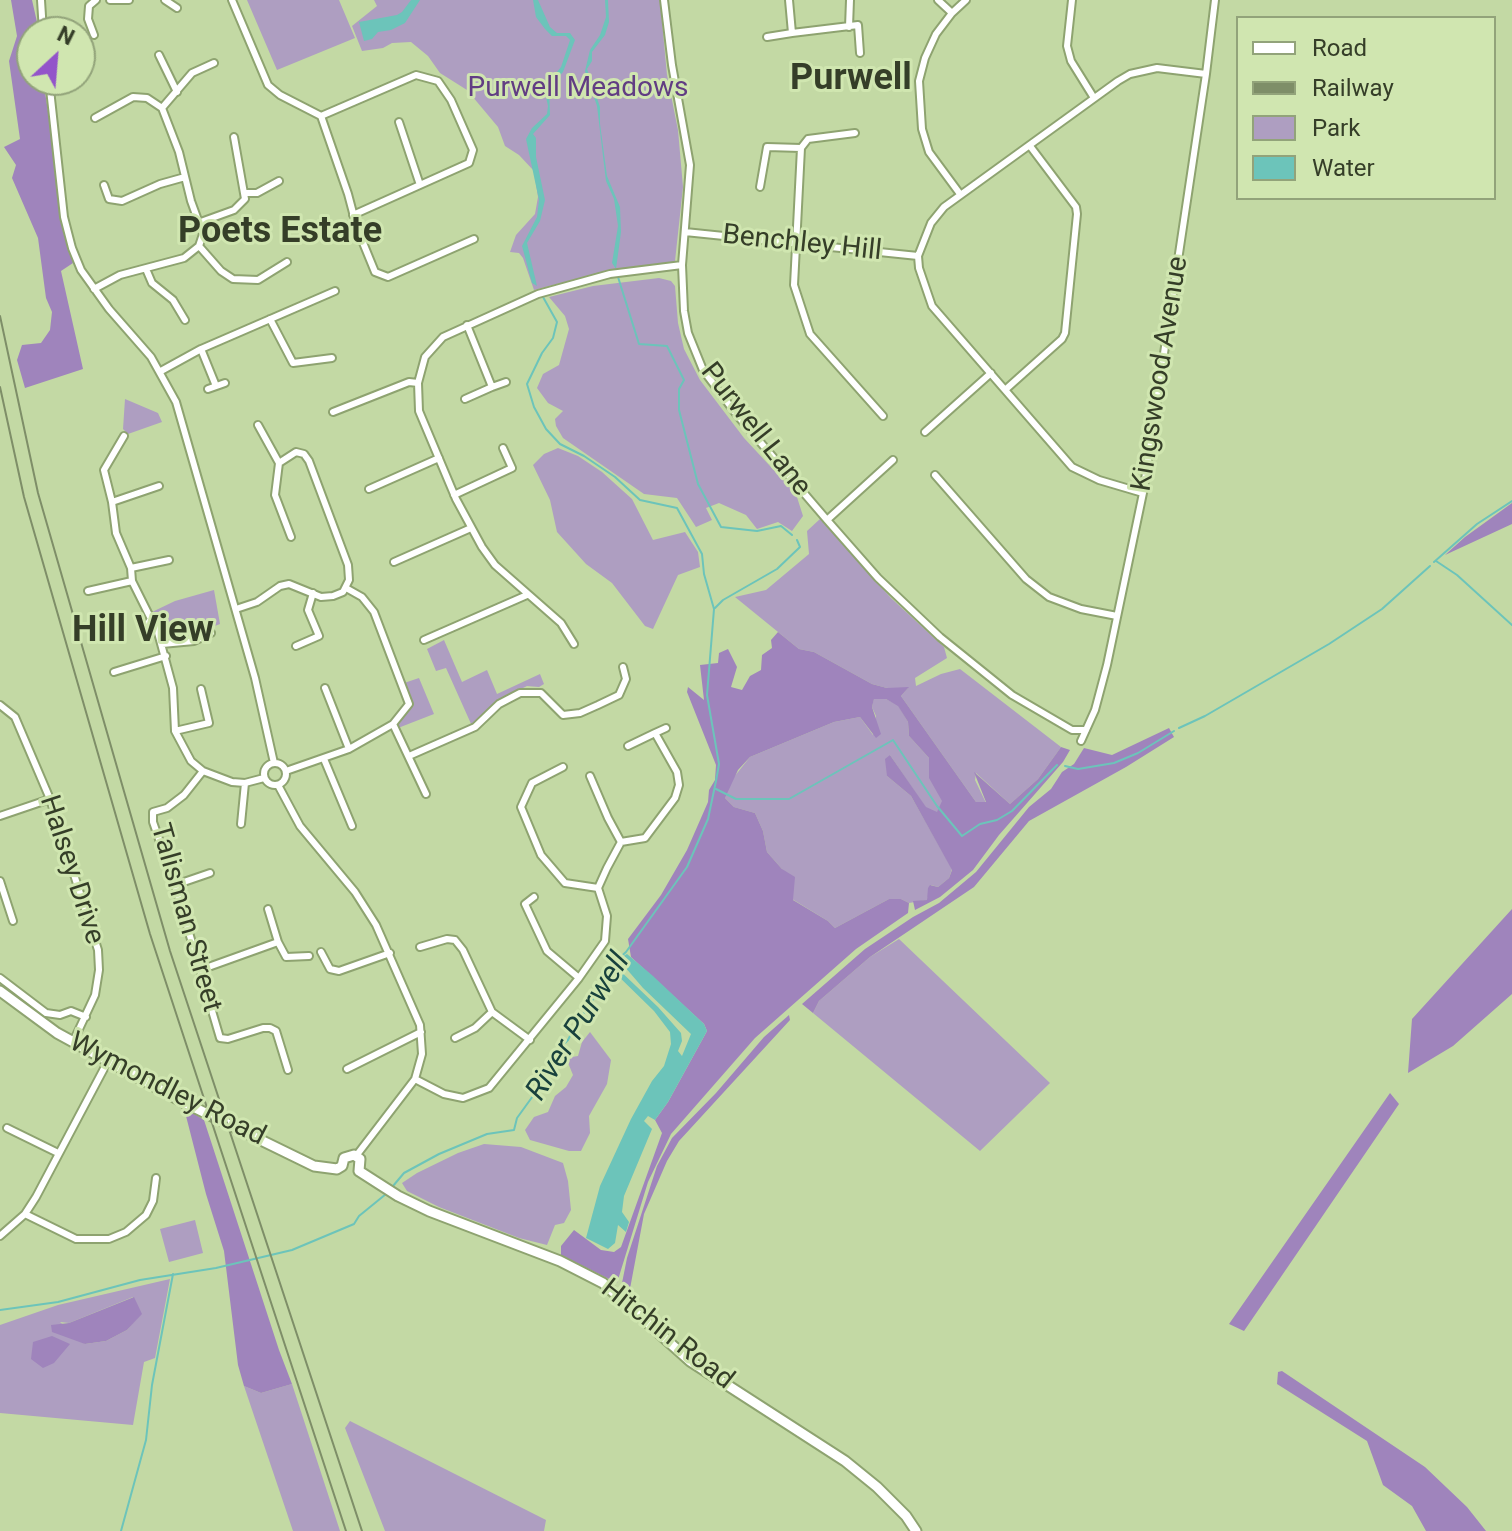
<!DOCTYPE html>
<html>
<head>
<meta charset="utf-8">
<style>
  body { margin:0 }
  #map { position:relative; width:1512px; height:1531px; overflow:hidden; background:#c3d9a4; font-family:Roboto,sans-serif }
  canvas { display:block }
  .legend { position:absolute; left:1236px; top:16px; width:260px; height:184px; box-sizing:border-box; background:#d0e6b0; border:2px solid #92a37a; margin:0; padding:10px 14px; list-style:none; font-size:24px; color:#353e28 }
  .legend li { display:flex; align-items:center; gap:16px; height:40px }
  .legend b { width:40px; border:2px solid #92a37a }
  .north { position:absolute; left:16px; top:16px; width:80px; height:80px; box-sizing:border-box; background:#d0e6b0; border:2px solid #92a37a; border-radius:50%; rotate:26deg; font-size:22px; font-weight:700; line-height:32px; text-align:center; color:#353e28 }
  .north::after { content:''; display:block; margin:auto; width:28px; height:36px; background:#9354ca; clip-path:polygon(50% 0,100% 100%,50% 72%,0 100%) }
</style>
</head>
<body>
<div id="map">
<canvas width="1512" height="1531"></canvas>
<ul class="legend">
<li><b style="height:10px;background:#fff"></b>Road</li>
<li><b style="height:10px;background:#7e8e68"></b>Railway</li>
<li><b style="height:22px;background:#ae9ec1"></b>Park</li>
<li><b style="height:22px;background:#6cc4ba"></b>Water</li>
</ul>
<div class="north">N</div>
</div>
<script>
const ctx = document.querySelector('canvas').getContext('2d');
ctx.lineJoin = 'round';
function fillPath(path, color) { ctx.fillStyle = color; ctx.fill(path, 'evenodd'); }
const shape = rows => new Path2D(rows.map(r => 'M' + r).join(''));
function trace(path, color, width, dash) { ctx.strokeStyle = color; ctx.lineWidth = width; ctx.lineCap = dash ? 'butt' : 'round'; ctx.setLineDash(dash || []); ctx.stroke(path); }
function write(font, color, halo, rows, align = 'center') {
  ctx.font = font + ' Roboto,sans-serif'; ctx.lineWidth = 6; ctx.setLineDash([]); ctx.textBaseline = 'middle'; ctx.strokeStyle = halo; ctx.fillStyle = color; for (const [text, x, y, turn = 0] of rows) {
    ctx.save(); ctx.translate(x, y); ctx.rotate((+turn || 0) * Math.PI / 180); ctx.textAlign = isNaN(turn) ? turn : align; if (halo) ctx.strokeText(text, 0, 0); ctx.fillText(text, 0, 0); ctx.restore();
  }
}
fillPath(shape([
  [247,0,339,0,355,38,277,70],
  [374,0,660,0,667,75,678,130,683,187,675,261,669,264,610,270,534,290,523,258,519,253,510,252,516,235,535,214,538,197,534,171,519,155,505,146,498,127,467,90,440,73,428,56,411,42,392,43,383,48,362,51,352,26,377,6],
  [659,278,671,281,675,286,678,323,684,349,700,380,744,438,796,494,803,516,792,531,778,522,757,529,746,515,719,503,706,508,712,520,696,527,677,498,644,494,563,438,556,426,555,419,563,411,548,403,537,388,543,374,559,365,569,329,565,316,549,297,593,286],
  [125,399,158,413,162,422,128,434,123,429],
  [558,448,578,456,602,472,632,499,653,540,685,532,698,552,700,567,678,575,653,629,645,626,612,583,586,564,557,532,550,500,533,465,544,454],
  [820,519,891,598,944,647,947,658,915,678,916,686,941,674,960,669,1061,747,1038,779,1010,804,976,773,975,780,986,803,976,802,901,696,908,688,887,688,872,684,814,652,799,649,735,597,766,590,809,554,807,531],
  [214,590,220,624,189,636,165,638,162,620,152,612,175,601],
  [444,640,462,682,487,670,497,694,540,674,544,684,539,687,527,686,497,701,472,726,446,668,436,671,427,649],
  [419,678,434,714,398,728,397,725,412,705,404,683],
  [874,698,886,699,898,705,908,722,909,736,929,758,930,778,943,801,937,813,926,808,890,755,887,776,911,796,952,869,949,878,938,887,931,885,927,900,909,903,901,899,889,899,835,928,828,921,792,899,782,869,767,852,763,831,755,813,734,807,725,798,730,782,750,757,834,722,860,717,873,735,876,716,872,707],
  [899,939,1050,1083,980,1151,813,1013,819,1001,870,957],
  [590,1032,611,1060,607,1084,589,1116,590,1133,581,1151,569,1151,530,1140,525,1130,534,1117,548,1112,555,1096,566,1087,573,1075,566,1058,578,1056,582,1042],
  [484,1144,521,1147,563,1163,568,1181,571,1210,564,1223,555,1225,547,1245,519,1238,439,1207,407,1191,402,1183,417,1173,458,1153],
  [195,1220,203,1253,169,1262,160,1229],
  [170,1279,155,1358,144,1362,133,1425,0,1413,0,1325,58,1305],
  [133,1297,141,1314,127,1330,106,1341,85,1344,60,1322,69,1323],
  [292,1384,340,1531,293,1531,244,1386,261,1393],
  [350,1421,546,1520,544,1531,385,1531,345,1428]
]), '#ae9ec1');
fillPath(shape([
  [11,0,32,0,37,22,38,32,32,32,32,80,43,80,61,192,61,217,73,263,61,271,83,369,25,388,17,360,22,345,41,343,50,330,52,312,46,298,38,238,12,178,16,165,4,147,20,139,9,61,17,36],
  [1512,503,1512,524,1445,555,1465,537],
  [778,632,799,649,814,652,872,684,887,688,909,687,901,696,976,802,986,802,974,772,1010,804,1038,779,1061,747,1070,750,1063,762,999,835,973,870,940,897,915,910,913,901,927,900,928,888,930,885,938,887,949,878,952,870,911,796,887,776,885,759,890,755,926,807,937,812,942,801,929,778,929,758,909,736,908,722,898,706,886,699,874,699,872,707,881,734,876,738,860,717,834,722,750,757,738,770,725,798,734,807,755,813,763,831,767,852,782,869,795,877,793,900,828,921,835,928,889,899,901,899,909,903,908,913,856,949,755,1038,671,1134,648,1182,617,1283,561,1255,561,1246,574,1230,601,1250,614,1252,621,1247,662,1133,655,1120,668,1102,707,1031,704,1024,631,957,628,939,661,895,687,850,708,802,709,790,715,780,716,765,687,692,688,687,704,700,700,665,718,663,719,653,728,649,737,667,731,687,742,690,750,676,761,670,762,655,772,648,771,640],
  [1169,728,1174,737,1126,767,1029,821,974,887,870,957,819,1001,813,1013,802,1004,865,949,913,917,939,903,976,872,1029,807,1051,789,1062,772,1074,764,1084,748,1112,755],
  [1512,909,1512,994,1453,1046,1408,1073,1412,1019],
  [789,1015,790,1020,679,1141,667,1161,644,1214,629,1294,621,1288,627,1258,657,1166,672,1138,716,1093,764,1037],
  [1390,1093,1399,1104,1244,1331,1229,1324],
  [188,1110,204,1120,279,1350,292,1384,261,1393,244,1386,238,1365,224,1251,206,1194,186,1116],
  [134,1297,142,1314,127,1330,106,1341,85,1344,52,1332,51,1325,69,1323],
  [52,1336,70,1344,54,1363,43,1368,31,1359,33,1342],
  [1282,1371,1425,1467,1467,1507,1486,1531,1426,1531,1412,1506,1383,1485,1367,1441,1277,1384,1278,1372]
]), '#9f84bc');
fillPath(shape([
  [411,0,420,0,405,23,391,30,378,32,372,39,364,41,359,22,397,15,402,12],
  [533,0,538,0,550,27,557,33,570,33,575,40,563,72,549,87,550,115,533,134,536,138,536,157,545,200,540,221,527,243,537,286,532,283,522,246,537,217,539,200,526,139,532,128,547,114,548,106,544,88,561,67,570,40,566,36,552,36,545,29,536,17],
  [605,0,608,0,609,22,605,35,592,52,592,61,587,69,600,107,600,124,607,176,620,207,621,232,616,269,612,263,618,226,614,199,606,181,597,106,585,71,590,50,600,35,606,17],
  [627,954,653,976,704,1024,707,1031,668,1102,655,1120,648,1116,644,1121,652,1129,624,1196,622,1212,629,1222,626,1232,618,1225,615,1243,608,1249,586,1238,600,1186,631,1119,652,1081,664,1066,671,1044,670,1032,654,1011,612,970,614,965,658,1007,681,1033,682,1041,678,1051,682,1056,691,1034,643,988,618,959]
]), '#6cc4ba');
trace(shape([
  [618,277,639,344,667,346,684,380,679,389,679,410,698,484,721,527,757,531,781,526,792,535],
  [1436,561,1457,575,1512,625],
  [1434,562,1477,524,1512,501],
  [715,608,723,600,777,569,800,547,797,540],
  [1179,728,1205,716,1329,644,1382,609,1430,566],
  [1065,766,1078,769,1114,763,1138,753,1174,731],
  [716,789,736,799,789,799,893,740,937,806,962,836,980,824,997,820,1012,811,1057,765],
  [393,1186,404,1173,439,1154,487,1134,514,1130,517,1118,538,1089,548,1068,557,1060,561,1047,568,1040,580,1016,588,1010,598,988,616,961,626,952,687,867,708,819,716,781,719,764,707,695,714,609,704,574,702,554,677,508,640,500,615,477,584,456,560,444,546,429,534,407,527,384,542,353,553,338,557,322,543,297],
  [0,1310,58,1302,140,1280,216,1268,292,1250,354,1224,359,1216,386,1194],
  [121,1531,146,1440,152,1385,173,1274]
]), '#6cc4ba', 2);
const street = shape([
  [41,0,43,32],
  [110,0,129,0],
  [165,0,177,8],
  [232,0,268,85,280,95,321,116],
  [664,0,672,65,690,165,682,265,684,311,688,333,703,370,737,415,827,520,878,578,940,637,1012,695,1072,730,1086,730],
  [789,0,792,33,858,25,860,53],
  [938,0,952,13],
  [1072,0,1067,46,1071,61,1094,98],
  [849,27,850,0],
  [94,35,88,19,89,6,96,0],
  [767,37,792,33],
  [159,55,177,92],
  [49,80,64,217,72,248,81,270,109,309,151,357,176,402,255,678,274,763],
  [162,108,192,73,214,63],
  [321,116,416,75,438,81,451,100,473,150,469,163,353,215],
  [321,116,348,194,357,228,375,272,388,277,474,239],
  [399,122,420,185],
  [855,133,808,139,801,148,794,285,810,334,883,416],
  [104,185,109,199,122,201,160,184,185,177],
  [760,187,767,147,801,148],
  [244,193,257,193,279,181],
  [960,194,929,152,922,129,919,81,925,58,936,34,952,13,966,0],
  [198,223,234,210,245,199,234,137],
  [685,232,918,256],
  [199,246,221,271,233,279,258,280,287,262],
  [146,269,152,283,173,300,185,320],
  [94,289,120,275,184,258,199,246,203,234,191,201,179,152,162,108,147,98,133,97,95,118],
  [270,319,293,363,332,358],
  [201,349,216,386],
  [161,371,201,349,335,291],
  [492,387,506,382],
  [208,389,225,383],
  [1005,390,1062,339,1065,333,1077,214,1076,207,1030,146],
  [465,399,492,387,467,325],
  [333,412,409,382,418,383],
  [258,425,279,463,275,495,291,537],
  [925,432,991,373],
  [124,436,104,470,112,502,116,533,131,568,132,581,151,619],
  [935,475,1026,579,1049,597,1081,609,1117,616],
  [369,489,439,458],
  [1143,493,1099,480,1072,467,932,306,919,268,918,256,931,223,944,207,1118,81,1130,74,1157,68,1206,74],
  [454,495,512,468,503,448],
  [112,502,159,486],
  [827,520,893,460],
  [394,562,471,528],
  [131,568,169,560],
  [88,591,132,581],
  [236,609,257,602,280,586,289,584,321,597,333,596,343,592,349,580,348,565,309,461,304,454,296,452,279,463],
  '148.5 624a5.5 5.5 0 1 1 11 0a5.5 5.5 0 1 1-11 0Z',
  [157,629,173,688,175,731,191,761,203,771,232,782,245,783,264,778],
  [424,640,527,595],
  [162,644,194,641,211,633],
  [574,644,561,623,495,565,482,547,456,499,419,411,418,383,425,357,443,337,538,294,610,274,682,265],
  [296,646,319,636,308,610,313,593],
  [114,672,166,656],
  [325,688,349,749],
  [0,705,15,717,50,799,98,950,99,970,95,995,73,1042],
  [393,724,426,794],
  [175,731,209,723,201,689],
  [655,733,666,728],
  [1081,741,1095,710,1107,665,1143,493,1206,74,1215,0],
  [409,756,475,727,499,704,520,693,541,693,563,715,580,713,598,705,619,695,626,679,623,667],
  [324,759,352,826],
  '264 774a11 11 0 1 1 22 0a11 11 0 1 1-22 0Z',
  [563,767,532,783,521,807,541,855,565,883,598,888],
  [203,771,184,795,167,808,153,812,153,822,175,885,220,1038,228,1039,263,1028,270,1028,276,1031,288,1070],
  [286,771,349,749,393,724,409,704,374,612,362,597,346,588],
  [590,776,608,818,621,842],
  [278,785,300,826,355,892,376,925,420,1025,422,1054,415,1079,356,1156],
  [0,816,50,799],
  [241,824,245,783],
  [0,881,13,921],
  [175,885,210,873],
  [534,897,525,904,547,951,579,978],
  [268,909,278,942],
  [420,947,447,939,455,940,463,950,492,1012,530,1040],
  [321,952,330,969,339,971,390,953],
  [200,970,278,942,286,957,309,956],
  [0,978,46,1013,60,1015,71,1011,86,1017],
  [455,1038,475,1028,492,1012],
  [347,1069,421,1032],
  [415,1079,444,1094,463,1098,489,1088,579,978,605,941,607,916,598,888,607,868,621,842,645,838,675,798,679,785,677,772,655,733,628,746],
  [7,1128,58,1153],
  [25,1214,76,1239,109,1239,126,1232,146,1215,153,1201,156,1178],
  [0,1236,25,1214,36,1197,108,1061]
]);
const secondary = shape([
  [0,991,57,1033,185,1103,314,1166,337,1169,342,1166],
  [342,1166,344,1158,354,1155,360,1159,359,1171],
  [359,1171,398,1196,429,1211,560,1261,603,1283,690,1361,845,1461,877,1487,906,1516,916,1531]
]);
trace(street, '#8ea370', 10);
trace(secondary, '#8ea370', 13);
trace(street, '#fff', 6);
trace(secondary, '#fff', 9);
trace(shape([
  [0,316,38,493,170,951,362,1531],
  [0,387,24,497,150,934,346,1531]
]), '#7e8e68', 2);
write('28px', '#613d83', '#d0e6b0', [
  ["Purwell Meadows",578,89]
]);
write('28px', '#353e28', '#d0e6b0', [
  ["Benchley Hill",802,244,6],
  ["Kingswood Avenue",1161,374,-81],
  ["Purwell Lane",755,430,52],
  ["Halsey Drive",71,870,72],
  ["Talisman Street",185,918,74],
  ["Wymondley Road",167,1090,27],
  ["Hitchin Road",667,1335,38]
]);
write('italic 30px', '#18413d', '#d0e6b0', [
  ["River Purwell",579,1027,-58]
]);
write('bold 36px', '#353e28', '#d0e6b0', [
  ["Purwell",851,80],
  ["Poets Estate",280,233],
  ["Hill View",143,632]
]);
</script>
</body>
</html>
